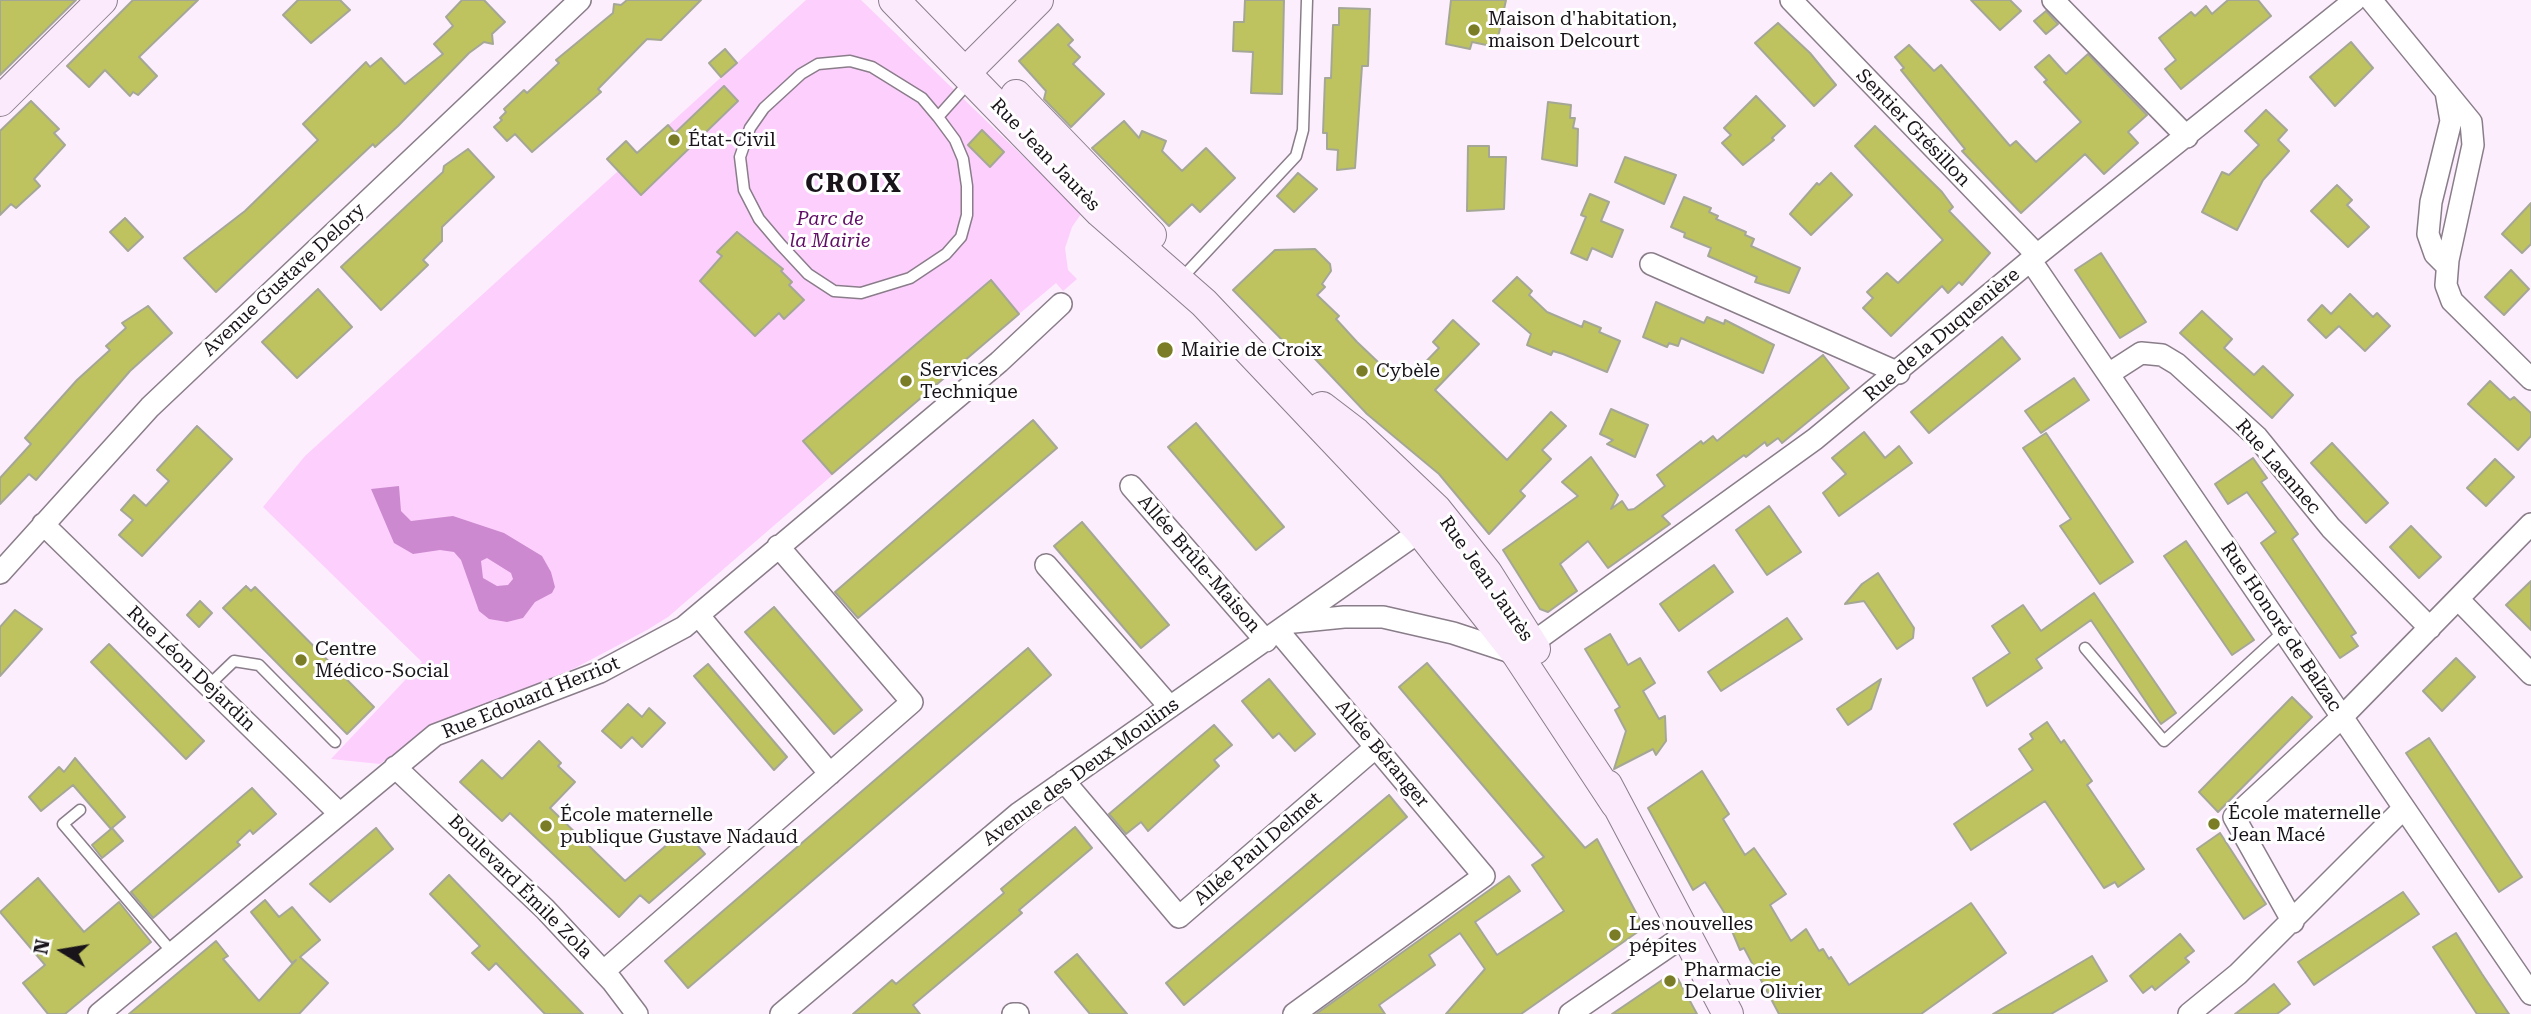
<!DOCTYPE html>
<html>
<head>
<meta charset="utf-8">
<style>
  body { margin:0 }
  #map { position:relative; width:2531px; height:1014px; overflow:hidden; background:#fceefc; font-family:"Roboto Serif",serif }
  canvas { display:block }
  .north { position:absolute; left:28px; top:916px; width:70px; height:70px; -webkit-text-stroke:5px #fff; paint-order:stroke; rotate:281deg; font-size:19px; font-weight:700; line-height:28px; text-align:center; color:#191419 }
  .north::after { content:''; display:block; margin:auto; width:24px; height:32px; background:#191419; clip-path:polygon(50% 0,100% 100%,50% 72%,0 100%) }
</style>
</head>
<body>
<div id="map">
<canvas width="2531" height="1014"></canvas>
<div class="north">N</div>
</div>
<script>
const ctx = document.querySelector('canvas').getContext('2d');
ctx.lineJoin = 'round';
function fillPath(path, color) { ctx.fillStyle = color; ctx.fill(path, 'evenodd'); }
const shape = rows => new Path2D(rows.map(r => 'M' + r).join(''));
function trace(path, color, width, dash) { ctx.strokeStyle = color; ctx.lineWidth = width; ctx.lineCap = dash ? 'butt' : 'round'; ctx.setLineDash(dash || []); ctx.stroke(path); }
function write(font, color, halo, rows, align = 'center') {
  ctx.font = font + ' "Roboto Serif",serif'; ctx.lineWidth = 6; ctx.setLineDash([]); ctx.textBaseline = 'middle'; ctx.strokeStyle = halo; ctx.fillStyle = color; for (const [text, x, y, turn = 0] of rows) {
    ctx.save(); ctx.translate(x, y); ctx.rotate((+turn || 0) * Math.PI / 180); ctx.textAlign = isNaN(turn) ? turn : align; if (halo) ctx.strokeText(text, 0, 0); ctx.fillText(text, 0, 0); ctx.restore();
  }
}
fillPath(shape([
  [806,0,861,0,1062,194,1081,214,1072,227,1065,248,1068,270,1077,279,1063,291,1056,283,1019,314,668,617,647,630,575,668,424,732,380,764,331,759,422,662,263,507,305,456]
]), '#fdcffd');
fillPath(shape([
  [399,486,401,511,411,521,453,516,504,533,542,556,551,572,555,587,552,593,535,602,523,618,507,622,489,619,479,611,461,560,454,552,440,550,413,554,394,543,371,489],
  [487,558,511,573,513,579,508,585,497,586,483,578,481,561]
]), '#cc89cf');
const building = shape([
  [0,0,76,0,0,75,0,0],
  [133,0,198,0,139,57,157,76,138,95,133,92,130,96,105,70,89,87,67,66,133,0],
  [298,0,340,0,350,10,311,43,283,15,298,0],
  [462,0,484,0,505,22,492,34,493,44,484,42,469,53,398,126,375,147,373,144,216,292,184,258,245,211,318,140,303,124,366,62,370,67,381,58,405,84,443,54,434,44,453,26,446,17,462,0],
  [627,0,701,0,661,40,647,39,598,89,601,92,532,152,515,134,507,141,494,127,502,120,500,118,506,112,504,109,524,90,527,93,559,63,556,60,613,13,614,4,621,5,627,0],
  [1245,0,1284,0,1282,94,1251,93,1253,52,1233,51,1234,22,1244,22,1245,0],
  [1451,0,1506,0,1496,47,1472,42,1470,49,1446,44,1451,0],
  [1971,0,2010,0,2021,11,2000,30,1971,0],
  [2228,0,2258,0,2271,16,2181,89,2165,69,2176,60,2159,38,2191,12,2195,16,2206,6,2212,14,2228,0],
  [1339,8,1370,9,1368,66,1362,66,1355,168,1337,170,1338,150,1327,149,1327,133,1323,133,1325,78,1331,78,1333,25,1339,25,1339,8],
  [2046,11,2058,24,2046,34,2034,21,2046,11],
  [1778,23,1810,53,1836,85,1814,106,1755,43,1778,23],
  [1058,24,1073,40,1068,45,1080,57,1073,64,1104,94,1071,127,1044,99,1046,91,1019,61,1058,24],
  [2351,42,2373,68,2335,106,2310,77,2351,42],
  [1909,45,1934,71,1941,65,2010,146,2016,141,2036,162,2081,122,2044,82,2047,80,2035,67,2049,55,2066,74,2088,54,2147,115,2128,132,2138,143,2104,174,2085,154,2021,213,1962,151,1965,149,1901,70,1904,68,1895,57,1909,45],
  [725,49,737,63,721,77,709,63,725,49],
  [724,86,738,101,641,195,607,159,626,141,637,153,668,125,675,133,724,86],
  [1756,96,1785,126,1772,138,1774,140,1743,165,1722,143,1731,135,1724,128,1756,96],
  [31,101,59,129,54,133,65,145,34,179,40,186,16,208,11,204,0,215,0,131,31,101],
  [1548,102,1571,105,1570,118,1575,118,1573,128,1578,129,1577,166,1542,159,1548,102],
  [2266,110,2287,130,2278,140,2289,151,2263,180,2237,230,2202,212,2222,172,2229,175,2259,145,2245,131,2266,110],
  [1124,121,1139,138,1142,131,1166,141,1162,151,1182,171,1206,148,1235,178,1200,212,1192,204,1169,226,1092,148,1124,121],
  [1875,126,1942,192,1953,207,1949,211,1990,253,1962,285,1959,282,1948,293,1942,286,1891,336,1863,308,1873,298,1867,292,1887,273,1898,283,1943,240,1855,146,1875,126],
  [982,130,1004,152,990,167,968,145,982,130],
  [1468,146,1489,146,1489,157,1506,157,1504,209,1467,211,1468,146],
  [468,149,494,177,442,227,442,241,423,260,428,265,381,310,341,267,443,172,444,166,468,149],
  [1625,157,1676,175,1664,204,1615,182,1625,157],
  [1298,173,1317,189,1294,212,1277,196,1298,173],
  [1831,173,1852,195,1811,235,1790,214,1817,183,1819,185,1831,173],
  [2337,185,2352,200,2347,205,2369,227,2348,247,2311,211,2337,185],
  [1590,194,1609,202,1601,221,1623,230,1612,257,1592,248,1587,260,1571,253,1586,217,1581,215,1590,194],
  [1684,197,1711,208,1709,212,1718,216,1716,219,1746,232,1745,235,1754,239,1751,246,1800,268,1789,293,1755,282,1757,277,1708,256,1711,248,1684,237,1685,233,1671,227,1684,197],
  [2531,203,2531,244,2522,253,2502,234,2531,203],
  [125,218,143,237,128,251,110,232,125,218],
  [737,232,783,269,781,271,792,282,789,285,804,300,784,319,779,313,755,336,700,281,722,256,717,252,737,232],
  [1315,249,1330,264,1331,271,1322,284,1325,287,1317,295,1339,316,1336,319,1357,342,1398,381,1408,369,1413,375,1439,348,1433,342,1453,320,1479,344,1435,390,1507,460,1551,412,1566,426,1542,450,1551,459,1520,491,1525,496,1489,534,1439,474,1367,414,1301,344,1294,352,1233,290,1275,250,1315,249],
  [2101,253,2146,322,2120,338,2075,270,2101,253],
  [2511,270,2529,289,2504,315,2485,297,2511,270],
  [1517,277,1532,291,1529,295,1547,312,1582,327,1584,321,1601,328,1599,332,1620,341,1607,372,1563,354,1553,351,1551,355,1527,345,1531,334,1493,301,1517,277],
  [991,280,1019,314,832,474,803,441,991,280],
  [318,289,352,327,297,378,262,342,318,289],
  [2350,294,2373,317,2377,313,2390,326,2365,351,2339,326,2326,338,2308,320,2322,305,2331,314,2350,294],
  [1656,302,1704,323,1707,317,1724,324,1725,320,1774,345,1763,373,1681,338,1678,346,1669,343,1667,347,1643,337,1656,302],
  [148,306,172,333,130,371,36,480,29,474,0,504,0,478,31,444,25,438,77,380,110,350,106,346,126,328,122,323,148,306],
  [2202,311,2232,339,2224,348,2254,375,2263,366,2293,395,2272,418,2180,333,2202,311],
  [2002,337,2020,359,1929,433,1911,412,2002,337],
  [1823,355,1849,388,1782,443,1778,438,1767,446,1765,442,1746,457,1744,455,1662,516,1670,524,1608,568,1588,541,1560,564,1577,591,1548,612,1540,609,1503,550,1578,496,1562,482,1591,457,1618,495,1611,509,1622,501,1628,510,1634,509,1665,486,1657,475,1701,441,1703,444,1713,436,1717,441,1823,355],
  [2074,378,2089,400,2041,433,2025,411,2074,378],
  [2490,381,2510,400,2514,397,2531,413,2531,436,2518,450,2468,404,2490,381],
  [1611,409,1648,425,1635,457,1607,444,1613,440,1600,434,1611,409],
  [1033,420,1057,448,858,618,835,592,1033,420],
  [1196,423,1284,527,1256,550,1168,447,1196,423],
  [197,426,232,459,142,556,119,535,133,520,121,510,134,495,146,506,169,481,157,470,197,426],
  [1864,432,1885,458,1899,446,1912,463,1839,516,1823,493,1846,474,1832,458,1864,432],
  [2046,433,2133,562,2100,584,2060,526,2071,519,2023,448,2046,433],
  [2332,443,2388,503,2366,523,2311,463,2332,443],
  [2253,458,2267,478,2261,482,2298,534,2292,539,2356,633,2351,636,2358,646,2340,658,2261,543,2276,532,2247,492,2228,504,2215,484,2253,458],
  [2495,459,2514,477,2486,506,2467,488,2495,459],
  [1769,506,1801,552,1767,575,1736,530,1769,506],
  [1082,522,1169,625,1141,648,1054,546,1082,522],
  [2411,526,2441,557,2419,578,2390,547,2411,526],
  [2186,541,2254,640,2232,655,2164,556,2186,541],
  [1714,565,1733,592,1679,631,1660,604,1714,565],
  [1878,573,1914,628,1913,638,1897,649,1864,601,1845,604,1862,584,1878,573],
  [2531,581,2531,630,2506,605,2531,581],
  [246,586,251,591,255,587,374,707,347,734,223,608,246,586],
  [2094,593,2176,713,2161,724,2091,620,2036,659,2042,668,1987,706,1973,678,2010,653,1992,626,2023,605,2041,631,2094,593],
  [200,601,212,613,199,627,187,615,200,601],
  [774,607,862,710,834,734,745,632,774,607],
  [15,610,42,629,0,676,0,627,15,610],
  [1787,618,1802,639,1721,691,1708,672,1787,618],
  [1610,634,1628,665,1640,658,1655,683,1643,691,1659,719,1665,716,1666,741,1656,755,1653,749,1614,769,1626,731,1615,710,1620,707,1585,649,1610,634],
  [109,644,204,741,186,759,91,662,109,644],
  [1028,648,1051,675,688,988,665,961,1028,648],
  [2456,658,2475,677,2442,711,2423,691,2456,658],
  [1427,663,1585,848,1597,839,1641,922,1639,931,1521,1014,1446,1014,1485,969,1460,933,1429,955,1435,965,1379,1005,1385,1014,1316,1014,1509,876,1520,891,1475,922,1497,955,1564,911,1532,865,1544,857,1399,687,1427,663],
  [708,664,787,757,774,770,694,676,708,664],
  [1269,679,1315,734,1295,751,1279,733,1273,738,1242,701,1269,679],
  [1881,679,1871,709,1848,725,1837,709,1881,679],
  [2292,697,2312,717,2218,812,2199,792,2292,697],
  [628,704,642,717,649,708,665,723,642,747,632,737,621,748,602,731,628,704],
  [2047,722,2061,743,2064,740,2092,781,2087,785,2144,869,2118,887,2115,882,2104,888,2045,801,1971,850,1954,824,2033,770,2019,749,2033,739,2030,734,2047,722],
  [1214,725,1232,745,1214,760,1219,766,1148,831,1141,822,1126,834,1109,814,1214,725],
  [2429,738,2522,877,2499,892,2406,753,2429,738],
  [539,741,561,763,558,766,575,782,550,808,625,881,684,830,705,854,649,903,640,895,619,917,510,813,502,821,460,782,482,760,502,779,539,741],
  [75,758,125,817,112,828,123,841,102,858,92,845,111,829,73,785,41,811,29,797,59,767,64,772,75,758],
  [1702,771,1729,814,1723,819,1745,855,1754,848,1786,894,1770,905,1791,941,1806,929,1819,951,1823,949,1829,959,1831,957,1849,985,1971,903,2006,953,1921,1014,1779,1014,1744,948,1740,950,1724,912,1705,882,1693,890,1648,808,1702,771],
  [252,788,276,814,253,834,250,830,237,842,240,845,153,918,131,892,252,788],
  [1389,795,1407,817,1184,1005,1166,983,1389,795],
  [1075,827,1092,848,1019,910,1022,913,913,1005,920,1014,853,1014,892,980,896,984,1004,893,1001,889,1075,827],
  [376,828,393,849,330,902,310,884,376,828],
  [2220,833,2266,904,2244,919,2197,849,2220,833],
  [449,875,521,950,583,1014,545,1014,496,963,489,970,472,953,480,946,430,894,449,875],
  [38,878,84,932,119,902,151,942,65,1014,48,1014,23,983,45,965,0,912,38,878],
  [2403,892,2419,914,2314,985,2298,962,2403,892],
  [265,900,279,917,292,907,320,940,300,957,328,983,299,1014,129,1014,216,941,228,956,223,959,259,1001,296,960,292,963,251,912,265,900],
  [2456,933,2482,974,2509,1014,2477,1014,2433,947,2456,933],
  [2180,934,2194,951,2185,958,2189,962,2155,990,2152,986,2143,993,2130,976,2180,934],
  [1077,954,1127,1014,1090,1014,1055,972,1077,954],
  [2092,956,2107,981,2051,1014,1993,1014,2092,956],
  [1668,976,1678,979,1697,1014,1612,1014,1668,976],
  [2274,984,2290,1004,2277,1014,2235,1014,2274,984]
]);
fillPath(building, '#bec360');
trace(building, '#a5a796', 2);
const lane = shape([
  [938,117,955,140,963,159,967,186,967,215,961,237,946,254,910,278,861,293,834,291,808,274,781,245,759,219,744,190,740,157,750,128,764,108,801,74,818,64,850,61,872,67,922,98,938,117,963,89,965,80],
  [1180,280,1296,156,1303,130,1307,0],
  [2085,648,2164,741,2283,632],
  [208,686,234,661,259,665,335,742],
  [80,810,63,824,172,952]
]);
const street = shape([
  [1791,0,2037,255],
  [2053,0,2187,137],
  [2371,0,2471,122,2473,145,2448,260,2446,285,2452,301,2531,379],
  [2446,92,2451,121,2431,202,2428,234,2435,254,2447,266],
  [2031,261,2531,994],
  [1651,264,1899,373],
  [2110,373,2141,353,2162,355,2177,364,2257,437,2331,528,2430,628],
  [1131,486,1266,641],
  [43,524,339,813],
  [1046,565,1170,707],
  [0,573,150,407,580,0],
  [2458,599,2531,674],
  [699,616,830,774],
  [1294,622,1344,617,1383,617,1453,633,1517,654,1815,439,2037,255,2355,0],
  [1279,632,1484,876,1294,1014],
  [395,767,545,909,612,981,637,1014],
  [1064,781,1179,917,1376,747],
  [2293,922,2234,817,2342,717,2531,524],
  [604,971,912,702,778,546],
  [99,1014,435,735,600,672,684,627,999,362,1061,304],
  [781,1014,1019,813,1429,525],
  [1013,1014,1018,1014],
  [1570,1014,1685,935],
  [2189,1014,2238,974,2404,808]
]);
const secondary = shape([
  [894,0,1100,212,1204,303,1420,531,1517,654,1616,804],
  [966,72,1038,0],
  [1016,95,1151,235],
  [0,101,102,0],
  [1322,407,1356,433,1436,509,1487,573,1535,649],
  [1607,785,1728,1014]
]);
trace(lane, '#8a7d8a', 13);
trace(street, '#8a7d8a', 24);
trace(secondary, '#8a7d8a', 32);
trace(lane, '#fff', 10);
trace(street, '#fff', 21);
trace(secondary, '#fbe9fc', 30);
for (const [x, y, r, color] of [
  [1474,30,7,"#7a7d26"],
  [674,140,7,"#7a7d26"],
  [1165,350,9,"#7a7d26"],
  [1362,371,7,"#7a7d26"],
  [906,381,7,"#7a7d26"],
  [301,660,7,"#7a7d26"],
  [2214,824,7,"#7a7d26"],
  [546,826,7,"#7a7d26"],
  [1615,935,7,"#7a7d26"],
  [1670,981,7,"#7a7d26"]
]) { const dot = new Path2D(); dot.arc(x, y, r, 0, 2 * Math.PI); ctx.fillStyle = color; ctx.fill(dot); trace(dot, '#fff', 2.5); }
write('19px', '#191419', '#fff', [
  ["Maison d'habitation,",1488,19],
  ["maison Delcourt",1488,41],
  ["État-Civil",688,140],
  ["Mairie de Croix",1181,350],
  ["Services",920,370],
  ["Technique",920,392],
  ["Cybèle",1376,371],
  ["Centre",315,649],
  ["Médico-Social",315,671],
  ["École maternelle",2228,813],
  ["Jean Macé",2228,835],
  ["École maternelle",560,815],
  ["publique Gustave Nadaud",560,837],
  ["Les nouvelles",1629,924],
  ["pépites",1629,946],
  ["Pharmacie",1684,970],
  ["Delarue Olivier",1684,992]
], 'left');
write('19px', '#191419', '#fff', [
  ["Sentier Grésillon",1913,128,46],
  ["Rue Jean Jaurès",1045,155,46],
  ["Avenue Gustave Delory",284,280,-43],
  ["Rue de la Duquenière",1942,335,-40],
  ["Rue Laennec",2278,467,49],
  ["Allée Brûle-Maison",1199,564,49],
  ["Rue Jean Jaurès",1486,579,55],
  ["Rue Honoré de Balzac",2281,627,56],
  ["Rue Léon Dejardin",191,669,44],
  ["Rue Edouard Herriot",531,698,-22],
  ["Allée Béranger",1382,754,50],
  ["Avenue des Deux Moulins",1081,772,-36],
  ["Allée Paul Delmet",1258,849,-41],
  ["Boulevard Émile Zola",520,887,45]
]);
write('italic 19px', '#610e66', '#fff', [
  ["Parc de",830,219],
  ["la Mairie",830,241]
]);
ctx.letterSpacing = '2px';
write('bold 26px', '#191419', '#fff', [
  ["CROIX",854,184]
]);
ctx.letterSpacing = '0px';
</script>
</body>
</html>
